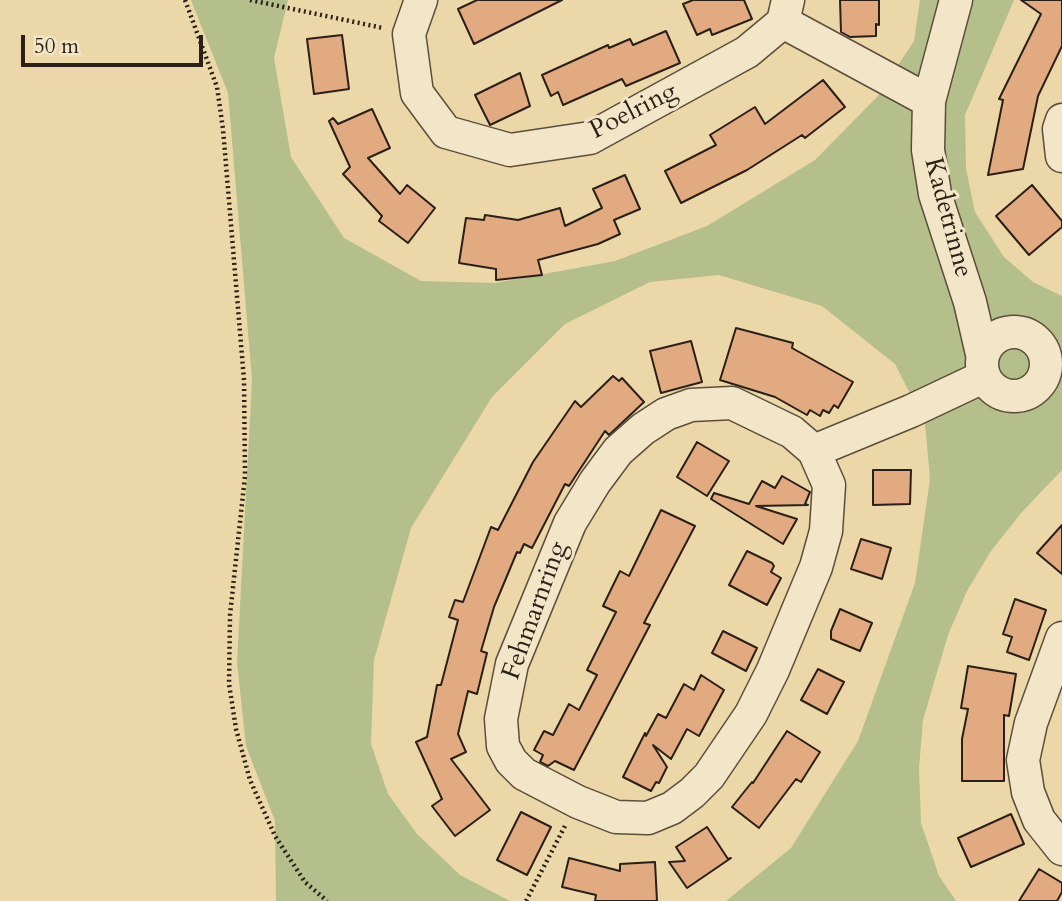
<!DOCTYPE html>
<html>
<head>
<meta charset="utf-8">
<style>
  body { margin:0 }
  #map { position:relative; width:1062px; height:901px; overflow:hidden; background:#ecd7a9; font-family:Cardo,serif }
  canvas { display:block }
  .scale { position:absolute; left:21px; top:35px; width:182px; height:32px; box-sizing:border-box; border:4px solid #2b2018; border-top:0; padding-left:9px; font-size:21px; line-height:24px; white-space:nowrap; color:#2b2018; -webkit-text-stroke:5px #f3e5c7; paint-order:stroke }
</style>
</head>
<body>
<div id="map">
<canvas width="1062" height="901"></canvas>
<div class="scale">50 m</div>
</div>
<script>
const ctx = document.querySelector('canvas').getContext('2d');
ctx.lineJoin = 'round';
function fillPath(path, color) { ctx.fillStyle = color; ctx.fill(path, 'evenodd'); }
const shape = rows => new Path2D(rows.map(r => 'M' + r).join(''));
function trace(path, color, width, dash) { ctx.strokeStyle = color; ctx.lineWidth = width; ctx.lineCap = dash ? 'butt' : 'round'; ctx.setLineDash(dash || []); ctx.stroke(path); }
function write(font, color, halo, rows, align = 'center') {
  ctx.font = font + ' Cardo,serif'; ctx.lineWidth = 6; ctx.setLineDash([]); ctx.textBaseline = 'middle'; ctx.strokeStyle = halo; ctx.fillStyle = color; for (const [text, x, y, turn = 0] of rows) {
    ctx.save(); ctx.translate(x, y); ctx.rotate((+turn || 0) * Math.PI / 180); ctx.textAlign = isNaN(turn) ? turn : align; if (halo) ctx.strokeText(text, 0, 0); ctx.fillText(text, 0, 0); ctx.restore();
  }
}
fillPath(shape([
  [191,0,288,0,274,58,291,157,344,238,421,281,495,283,615,261,707,226,815,160,877,97,914,41,920,0,1014,0,965,115,966,169,975,212,1004,257,1033,282,1062,296,1062,470,1022,512,991,551,967,591,948,635,923,720,919,768,921,823,939,876,956,901,726,901,791,848,858,741,915,583,930,479,925,423,895,364,822,306,719,275,650,282,565,324,492,397,411,528,374,660,371,744,388,794,417,834,460,875,510,901,276,901,275,821,246,746,237,663,252,380,228,93]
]), '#b4bf8b');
const building = shape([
  [477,0,562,0,474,44,458,9,477,0],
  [693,0,744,0,752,19,712,35,710,29,697,35,683,4,693,0],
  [840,0,879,0,879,25,876,24,876,36,850,37,841,32,840,0],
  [1021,0,1062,0,1062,46,1038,96,1023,169,988,175,1003,100,999,99,1041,14,1021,0],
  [666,31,680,63,626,86,622,79,563,105,558,92,551,96,542,75,608,45,609,48,630,39,633,45,666,31],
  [342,35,349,89,314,94,307,39,342,35],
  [520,73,530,106,490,125,475,95,520,73],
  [823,80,845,107,805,138,802,135,747,170,681,203,665,171,716,145,710,135,755,107,765,124,823,80],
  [372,109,390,148,368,158,400,194,407,185,435,208,408,243,379,221,382,216,343,174,350,167,329,121,333,118,338,124,372,109],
  [625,175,640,209,614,220,620,234,598,244,538,260,542,275,496,280,496,269,459,263,466,218,484,220,485,215,518,220,560,208,565,226,602,208,593,189,625,175],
  [1032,185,1062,221,1062,227,1029,255,996,216,1032,185],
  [736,328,793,343,792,348,853,382,838,408,834,405,829,413,823,410,820,416,810,410,807,415,775,397,720,380,736,328],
  [691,341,702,382,661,393,650,351,691,341],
  [613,376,619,381,622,378,644,402,609,435,605,431,569,486,565,484,532,548,524,544,520,553,517,552,494,607,481,651,487,653,477,694,468,691,458,734,466,752,451,759,490,810,455,836,432,806,442,799,416,742,427,737,437,685,441,685,458,620,449,617,455,600,463,602,491,527,498,530,533,462,575,401,581,407,613,376],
  [697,442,729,461,707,496,677,477,697,442],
  [873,470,911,470,910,504,873,505,873,470],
  [782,476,810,492,805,504,808,505,756,506,797,519,783,544,711,499,714,493,749,504,762,481,775,488,782,476],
  [661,510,695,526,644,623,650,625,574,770,555,761,548,766,540,762,543,755,534,750,544,731,553,735,569,704,579,710,597,675,587,670,616,612,603,606,620,571,629,576,661,510],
  [1062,525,1062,574,1037,553,1062,525],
  [861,539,891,548,882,579,851,569,861,539],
  [747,551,772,563,774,566,771,572,781,578,767,605,729,585,747,551],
  [1015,599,1046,610,1029,660,1007,652,1012,637,1003,634,1015,599],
  [840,609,872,623,860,651,831,639,831,631,840,609],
  [723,631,757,648,746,671,712,653,723,631],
  [968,666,1016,674,1009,716,1004,715,1004,781,962,781,962,739,968,709,961,708,968,666],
  [818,669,844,682,827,714,801,700,818,669],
  [701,675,724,690,699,736,687,729,671,759,653,745,667,767,659,783,656,782,651,791,623,777,645,733,646,736,658,714,666,718,684,684,694,690,701,675],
  [787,731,820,752,801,782,796,779,759,828,732,807,752,782,753,783,787,731],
  [521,812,551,827,527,875,497,860,521,812],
  [1011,814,1024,844,971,867,958,838,1011,814],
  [707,827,728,859,731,858,687,888,669,862,685,861,676,847,707,827],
  [569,858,620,871,620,864,655,862,657,901,595,901,596,895,562,887,569,858],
  [1039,869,1062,883,1062,892,1057,901,1019,901,1039,869]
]);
fillPath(building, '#e2aa81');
trace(building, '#2b2018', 2);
const minor = shape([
  [421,0,409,34,417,93,446,132,510,150,590,138,747,52,783,22,788,0],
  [956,0,929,101,928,150,935,194,970,302,982,354],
  [783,22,929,101],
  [1062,120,1059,129,1062,156],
  '982 364a32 32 0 1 1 64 0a32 32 0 1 1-64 0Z',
  [814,451,829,485,826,531,816,567,773,670,751,714,709,776,692,793,672,808,648,818,616,817,578,802,524,774,511,761,503,746,501,719,512,664,570,523,595,482,618,451,643,429,666,414,691,405,732,403,792,432,814,451,911,411,983,377],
  [1062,638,1031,723,1023,760,1028,792,1039,820,1062,849]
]);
trace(minor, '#5b4e3c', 35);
trace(shape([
  [185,0,217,87,223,129,244,380,245,476,230,615,229,684,236,729,250,780,275,836,305,882,327,901],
  [250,0,383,28],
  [526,901,566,824]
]), '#2b2018', 4.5, [2, 3.5]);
trace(minor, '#f3e5c7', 32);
write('26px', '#2b2018', '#f3e5c7', [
  ["Poelring",634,112,-27],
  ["Kadetrinne",947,218,75],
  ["Fehmarnring",536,611,-70]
]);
</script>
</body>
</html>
